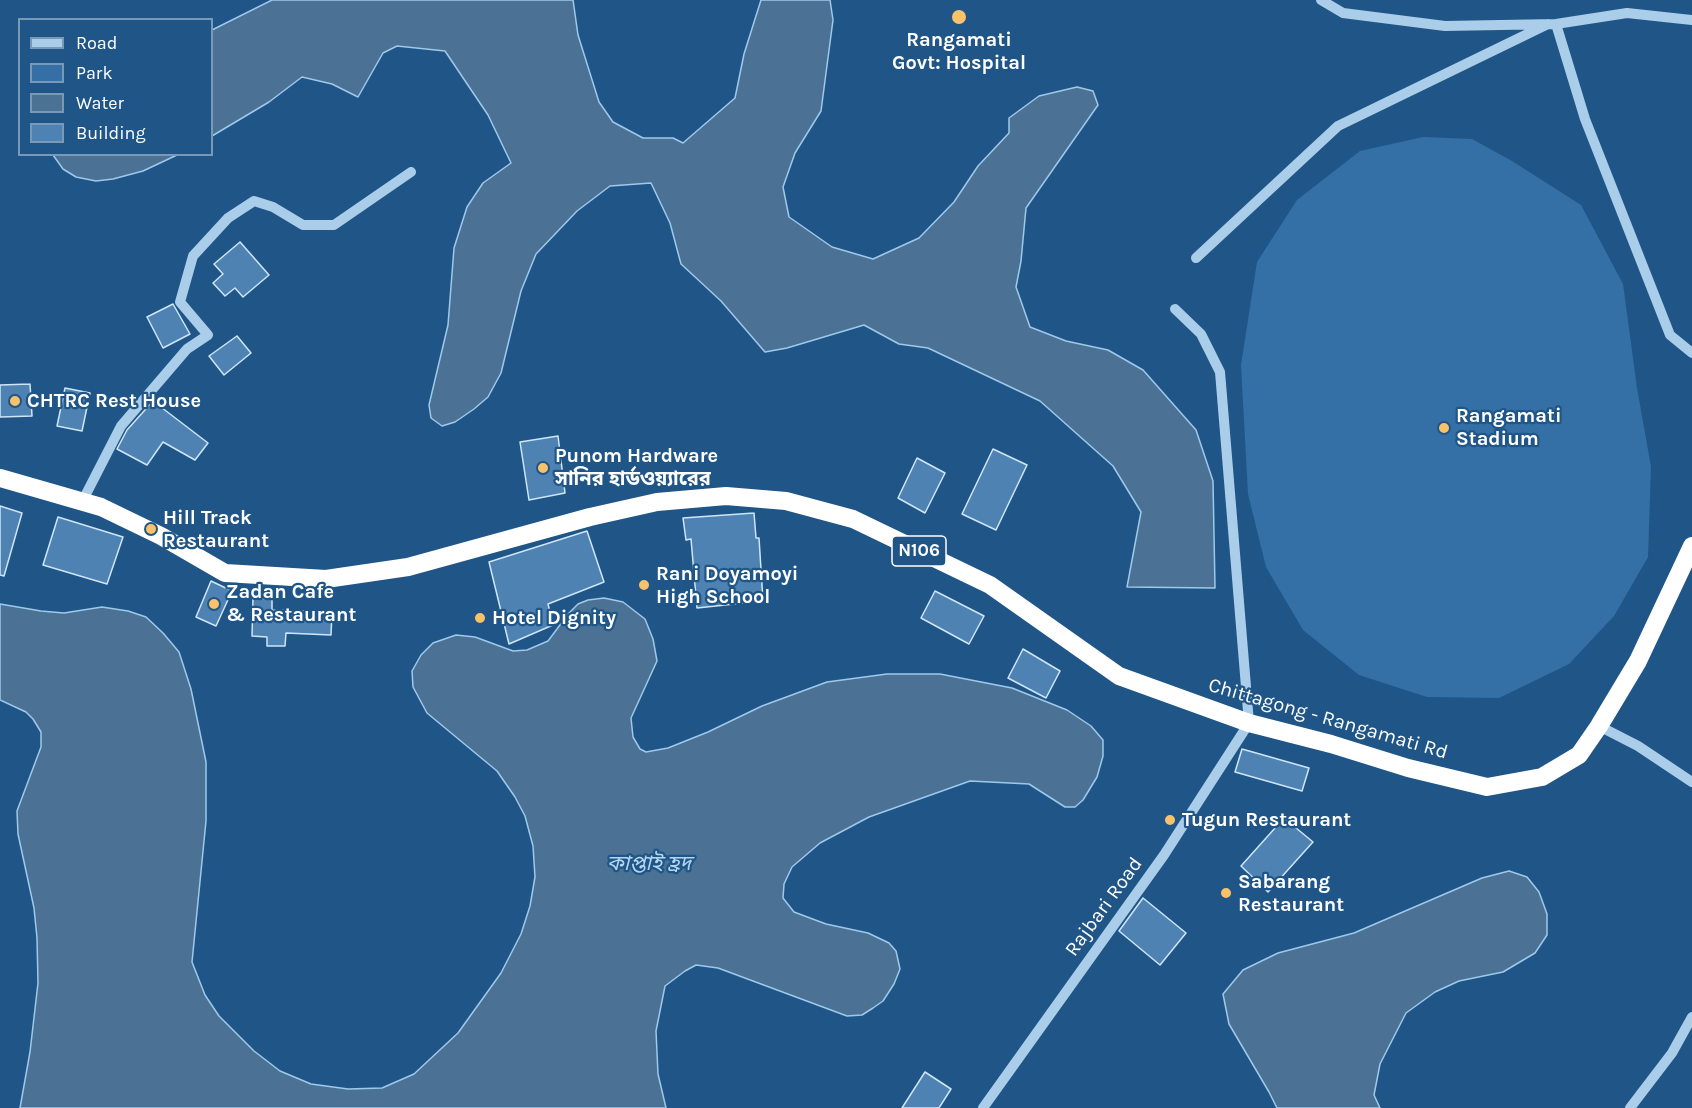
<!DOCTYPE html>
<html>
<head>
<meta charset="utf-8">
<style>
  body { margin:0 }
  #map { position:relative; width:1692px; height:1108px; overflow:hidden; background:#205687; font-family:Karla,sans-serif }
  canvas { display:block }
  .legend { position:absolute; left:18px; top:18px; width:195px; height:138px; box-sizing:border-box; background:#205687; border:2px solid #799ab7; margin:0; padding:8px 10px; list-style:none; font-size:18px; color:#fff }
  .legend li { display:flex; align-items:center; gap:12px; height:30px }
  .legend b { width:30px; border:2px solid #799ab7 }
</style>
</head>
<body>
<div id="map">
<canvas width="1692" height="1108"></canvas>
<ul class="legend">
<li><b style="height:8px;background:#aacdea"></b>Road</li>
<li><b style="height:16px;background:#3470a5"></b>Park</li>
<li><b style="height:16px;background:#4b7295"></b>Water</li>
<li><b style="height:16px;background:#4d82b2"></b>Building</li>
</ul>
</div>
<script>
const ctx = document.querySelector('canvas').getContext('2d');
ctx.lineJoin = 'round';
function fillPath(path, color) { ctx.fillStyle = color; ctx.fill(path, 'evenodd'); }
const shape = rows => new Path2D(rows.map(r => 'M' + r).join(''));
function trace(path, color, width, dash) { ctx.strokeStyle = color; ctx.lineWidth = width; ctx.lineCap = dash ? 'butt' : 'round'; ctx.setLineDash(dash || []); ctx.stroke(path); }
function write(font, color, halo, rows, align = 'center') {
  ctx.font = font + ' Karla,"Noto Sans Bengali",sans-serif'; ctx.lineWidth = 4.5; ctx.setLineDash([]); ctx.textBaseline = 'middle'; ctx.strokeStyle = halo; ctx.fillStyle = color; for (const [text, x, y, turn = 0] of rows) {
    ctx.save(); ctx.translate(x, y); ctx.rotate((+turn || 0) * Math.PI / 180); ctx.textAlign = isNaN(turn) ? turn : align; if (halo) ctx.strokeText(text, 0, 0); ctx.fillText(text, 0, 0); ctx.restore();
  }
}
fillPath(shape([
  [1423,137,1472,139,1512,161,1581,205,1623,284,1637,388,1651,467,1648,557,1614,616,1569,664,1499,698,1427,697,1359,675,1303,630,1266,567,1248,494,1241,365,1257,262,1297,200,1360,151]
]), '#3470a5');
const water = shape([
  [272,0,573,0,578,35,599,102,613,122,643,138,673,138,683,143,735,98,744,54,761,0,830,0,833,20,821,111,795,153,783,187,789,217,832,247,873,259,919,238,954,202,978,166,1009,133,1009,118,1039,96,1077,87,1093,91,1098,105,1026,208,1021,261,1016,287,1030,327,1066,341,1108,350,1143,370,1196,430,1213,481,1215,588,1127,587,1141,512,1113,466,1040,401,928,348,899,344,864,325,787,348,765,352,721,301,681,264,670,223,651,183,610,186,577,211,536,254,521,291,501,373,488,397,474,409,455,422,442,426,431,418,429,405,448,325,454,248,467,207,483,183,511,163,488,115,445,51,397,46,383,53,358,97,332,84,302,77,269,102,212,136,212,30,272,0],
  [53,155,177,155,143,171,113,179,96,181,76,177,63,169,53,155],
  [604,598,623,602,645,619,653,639,657,661,631,718,633,737,640,749,646,752,668,748,708,732,762,706,827,682,887,674,940,674,1012,688,1067,710,1091,726,1103,740,1103,756,1097,777,1083,800,1075,807,1065,807,1029,784,970,781,869,817,820,843,792,867,784,884,783,898,794,912,826,924,868,933,889,943,896,951,900,969,894,984,883,1001,873,1008,862,1015,847,1016,718,968,696,965,685,971,665,986,656,1031,658,1074,666,1108,20,1108,30,1052,38,983,37,938,34,908,18,834,17,811,41,747,41,732,33,719,26,712,0,700,0,604,41,611,64,613,102,607,128,611,146,617,163,633,179,652,191,689,206,762,206,821,192,962,205,995,219,1016,254,1051,280,1071,311,1084,348,1089,382,1088,414,1074,458,1033,501,973,521,934,530,906,535,877,533,846,525,816,515,797,497,771,427,713,413,687,412,671,421,655,433,643,456,635,475,637,513,651,527,650,548,641,569,613,578,604,588,600,604,598],
  [1509,871,1527,877,1539,892,1547,914,1547,935,1535,953,1503,972,1459,981,1435,992,1406,1013,1380,1064,1374,1095,1380,1108,1277,1108,1269,1092,1229,1024,1223,994,1243,970,1278,953,1354,933,1482,878,1509,871]
]);
fillPath(water, '#4b7295');
trace(water, '#9ec9ec', 1.5);
const building = shape([
  [240,242,269,275,243,297,235,288,225,296,213,283,223,274,214,264,240,242],
  [173,304,190,334,163,348,147,317,173,304],
  [237,336,251,353,224,375,209,356,237,336],
  [30,384,32,416,0,417,0,385,30,384],
  [65,388,90,393,82,431,57,426,65,388],
  [153,401,208,443,195,460,163,442,147,465,117,449,127,430,153,401],
  [558,436,565,493,529,500,520,442,558,436],
  [993,449,1027,465,996,530,962,514,993,449],
  [917,458,945,473,925,513,898,498,917,458],
  [0,506,22,513,4,576,0,575,0,506],
  [754,513,756,538,759,538,763,601,697,608,691,539,686,540,683,518,754,513],
  [58,517,123,537,107,584,43,565,58,517],
  [587,531,604,582,548,604,553,625,509,644,489,562,587,531],
  [211,581,232,591,216,626,196,617,211,581],
  [935,591,984,616,969,644,921,618,935,591],
  [253,598,272,599,272,610,332,612,331,635,286,633,285,646,267,646,267,637,252,636,253,598],
  [1023,649,1060,671,1046,698,1008,678,1023,649],
  [1242,749,1309,768,1302,791,1235,772,1242,749],
  [1284,818,1313,842,1268,892,1241,866,1284,818],
  [1143,898,1186,933,1160,965,1119,931,1143,898],
  [925,1072,951,1089,939,1108,902,1108,925,1072]
]);
fillPath(building, '#4d82b2');
trace(building, '#cfe5f8', 1.5);
trace(shape([
  [1321,0,1343,13,1445,26,1556,24,1627,13,1692,20],
  [1556,24,1585,119,1670,335,1692,353],
  [1196,258,1338,126,1548,24],
  [82,502,121,426,187,349,208,335,180,302,193,256,228,218,254,201,273,207,303,225,334,225,411,172],
  [1599,726,1638,746,1692,782],
  [983,1108,1164,855,1249,723,1220,372,1201,334,1175,309],
  [1630,1108,1672,1053,1692,1017]
]), '#aacdea', 10);
trace(shape([
  [0,478,101,507,161,536,225,573,326,579,408,567,590,517,657,502,726,496,786,501,853,519,990,585,1119,676,1249,723,1331,744,1408,768,1487,787,1542,777,1579,755,1599,726,1638,661,1692,546]
]), '#fff', 18);
for (const [x, y, r, color] of [
  [959,17,8,"#f8c26b"],
  [15,401,6,"#f8c26b"],
  [1444,428,6,"#f8c26b"],
  [543,468,6,"#f8c26b"],
  [151,529,6,"#f8c26b"],
  [644,585,6,"#f8c26b"],
  [214,604,6,"#f8c26b"],
  [480,618,6,"#f8c26b"],
  [1170,820,6,"#f8c26b"],
  [1226,893,6,"#f8c26b"]
]) { const dot = new Path2D(); dot.arc(x, y, r, 0, 2 * Math.PI); ctx.fillStyle = color; ctx.fill(dot); trace(dot, '#205687', 2); }
for (const [x, y, w] of [
  [919,551,54]
]) { const box = new Path2D(); box.roundRect(x - w / 2, y - 15, w, 30, 4.5); ctx.fillStyle = '#205687'; ctx.fill(box); trace(box, '#fff', 1.5); }
write('bold 18px', '#fff', null, [
  ["N106",919,551]
]);
write('bold 20px', '#fff', '#205687', [
  ["Rangamati",959,40,"center"],
  ["Govt: Hospital",959,63,"center"],
  ["CHTRC Rest House",27,401],
  ["Rangamati",1456,416],
  ["Stadium",1456,439],
  ["Punom Hardware",555,456],
  ["সানির হার্ডওয়্যারের",555,479],
  ["Hill Track",163,518],
  ["Restaurant",163,541],
  ["Rani Doyamoyi",656,574],
  ["High School",656,597],
  ["Zadan Cafe",226,592],
  ["& Restaurant",226,615],
  ["Hotel Dignity",492,618],
  ["Tugun Restaurant",1182,820],
  ["Sabarang",1238,882],
  ["Restaurant",1238,905]
], 'left');
write('20px', '#fff', '#205687', [
  ["Chittagong - Rangamati Rd",1328,719,16],
  ["Rajbari Road",1104,907,-54]
]);
write('italic 21px', '#b6d6f2', '#205687', [
  ["কাপ্তাই হ্রদ",649,864]
]);
</script>
</body>
</html>
